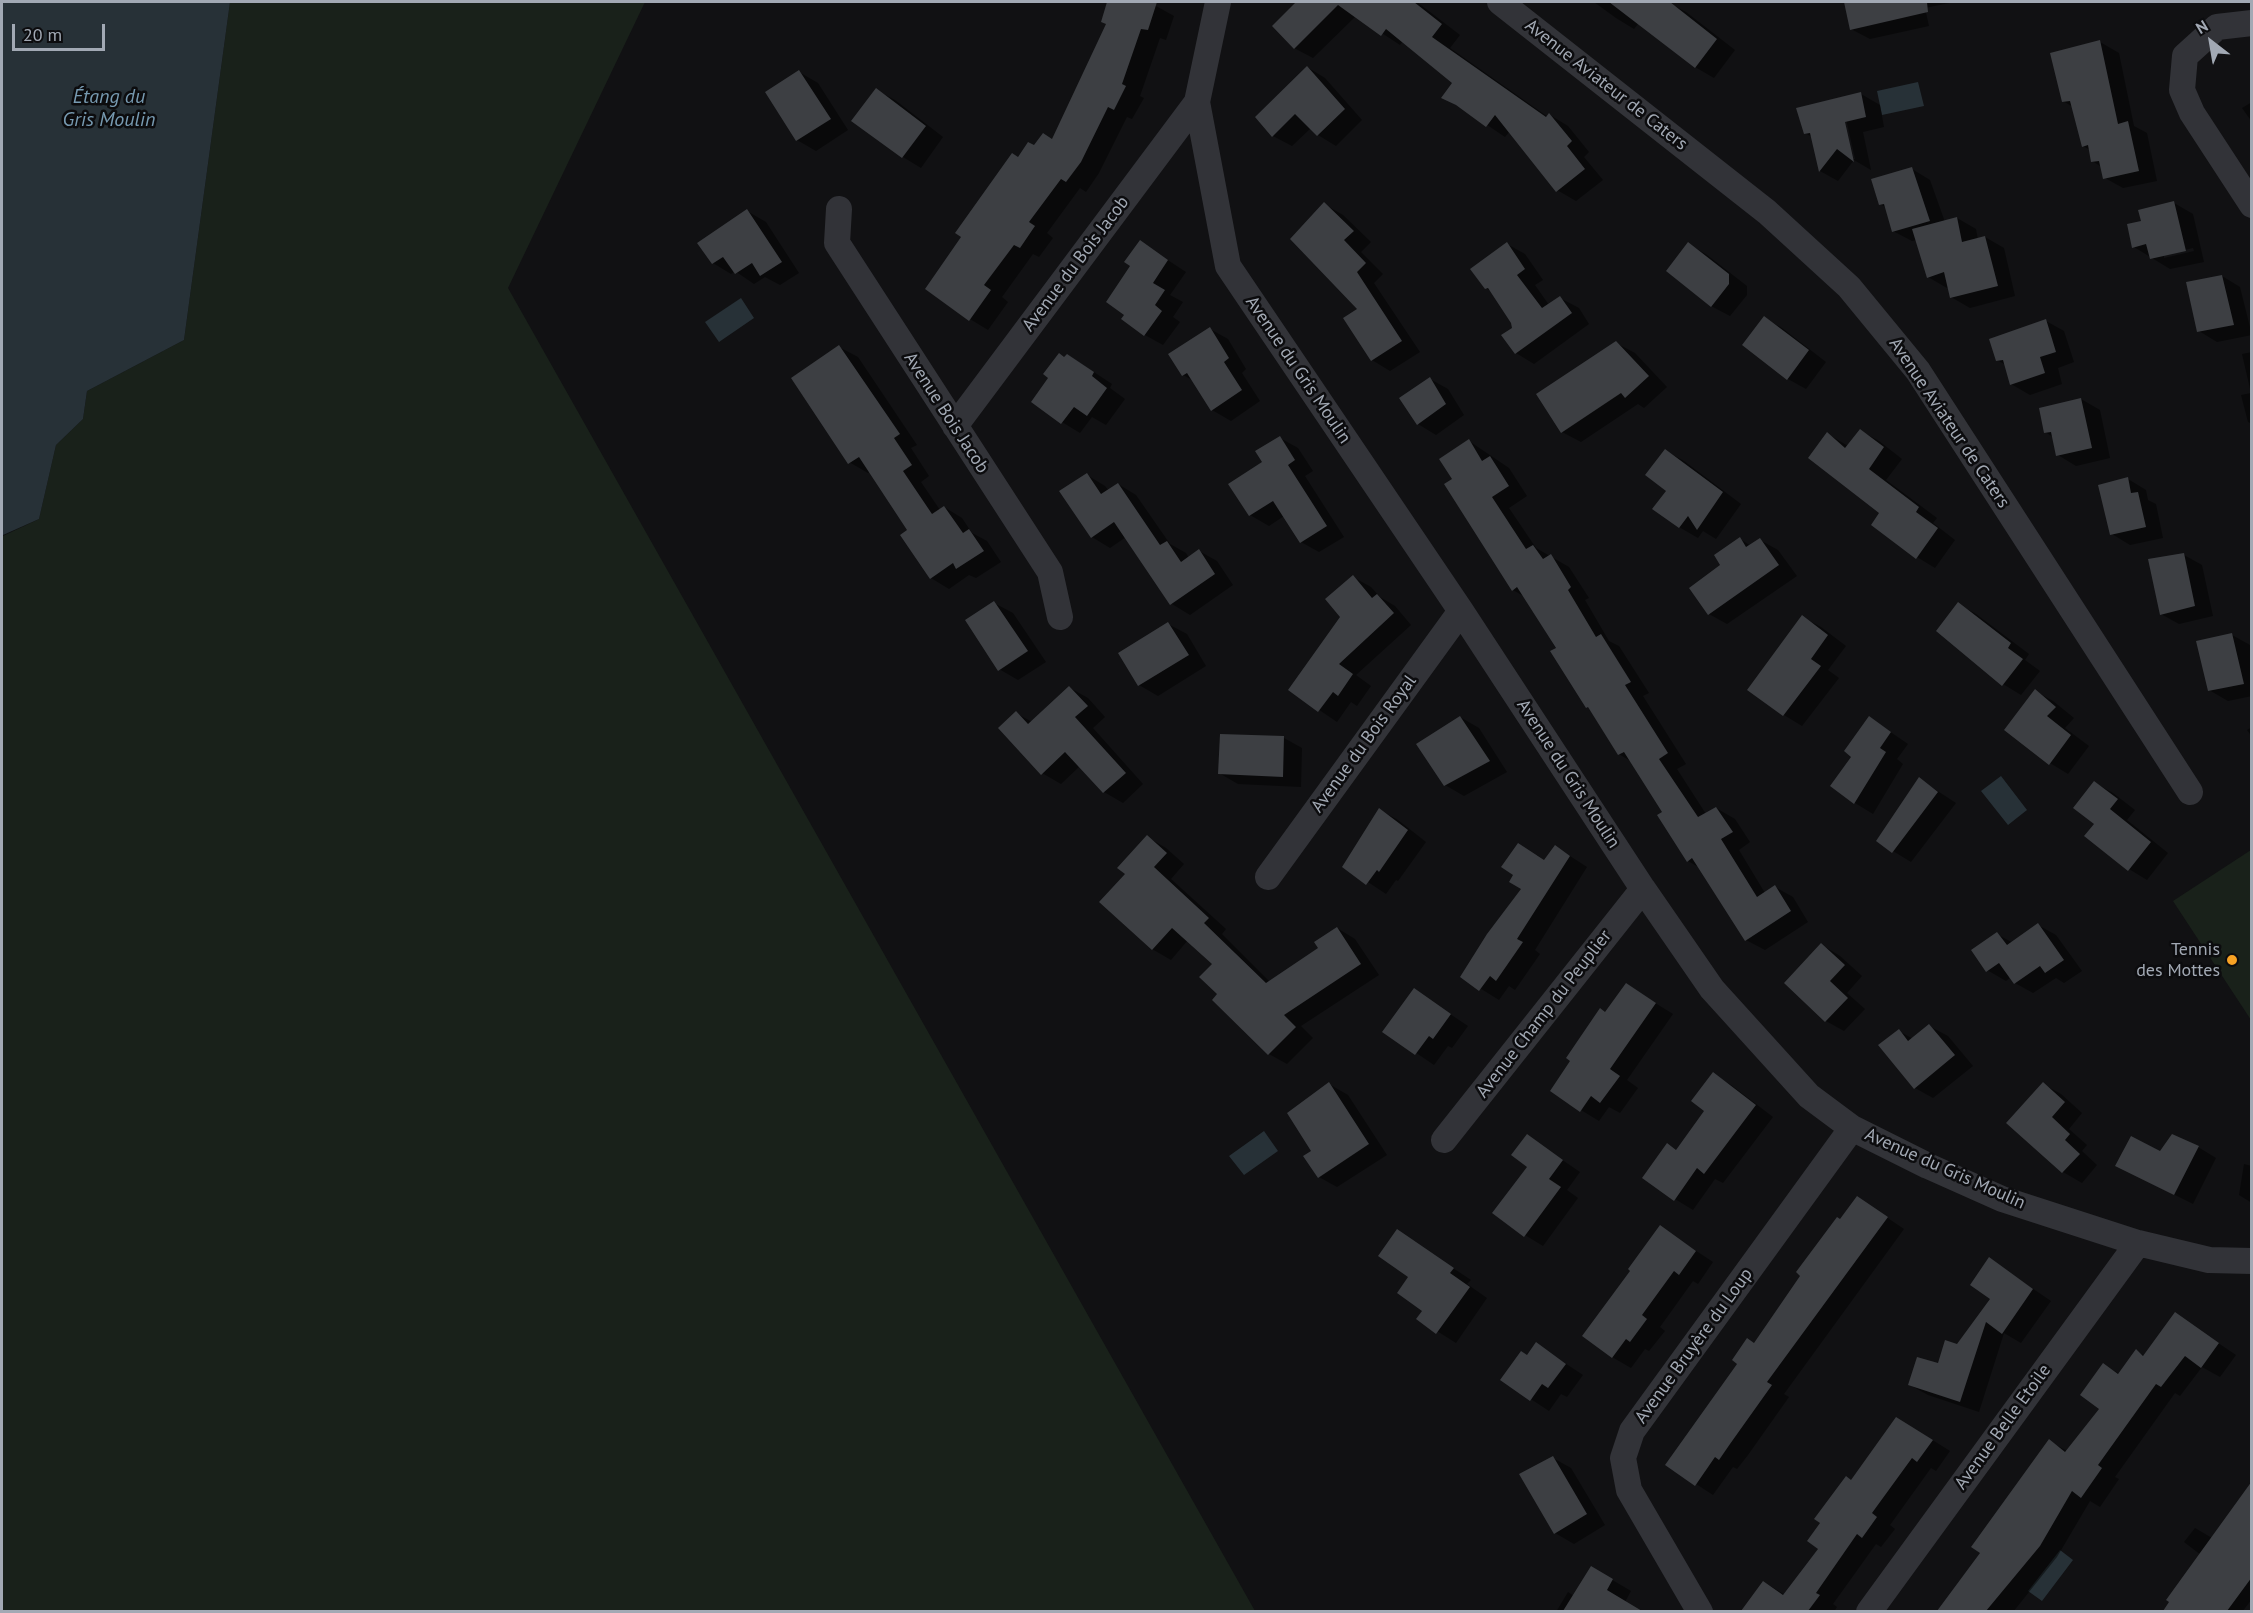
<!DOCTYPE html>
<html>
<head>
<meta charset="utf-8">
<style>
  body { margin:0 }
  #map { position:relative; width:2253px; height:1613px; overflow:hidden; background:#111113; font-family:"PT Sans",sans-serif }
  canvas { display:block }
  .frame { position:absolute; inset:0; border:3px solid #a2a9b4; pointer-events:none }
  .north { position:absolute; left:2181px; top:12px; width:60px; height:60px; -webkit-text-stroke:4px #0c0c0e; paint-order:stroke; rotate:329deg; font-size:16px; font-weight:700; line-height:24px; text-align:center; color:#a2a9b4 }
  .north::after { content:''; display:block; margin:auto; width:21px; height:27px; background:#a2a9b4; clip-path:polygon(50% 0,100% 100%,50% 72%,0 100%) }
  .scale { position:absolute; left:12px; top:24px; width:93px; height:27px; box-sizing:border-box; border:3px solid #a2a9b4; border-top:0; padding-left:8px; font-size:18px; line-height:21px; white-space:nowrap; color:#a2a9b4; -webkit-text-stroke:4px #0c0c0e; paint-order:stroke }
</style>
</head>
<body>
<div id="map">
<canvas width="2253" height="1613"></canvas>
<div class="frame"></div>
<div class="north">N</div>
<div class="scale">20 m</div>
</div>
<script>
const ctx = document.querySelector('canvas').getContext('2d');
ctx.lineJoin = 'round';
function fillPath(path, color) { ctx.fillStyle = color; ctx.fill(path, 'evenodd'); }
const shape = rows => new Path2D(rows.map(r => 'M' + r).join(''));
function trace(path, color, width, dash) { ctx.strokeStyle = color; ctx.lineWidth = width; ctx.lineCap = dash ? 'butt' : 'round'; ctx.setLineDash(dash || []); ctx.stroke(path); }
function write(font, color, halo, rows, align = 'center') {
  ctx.font = font + ' "PT Sans",sans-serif'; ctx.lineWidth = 5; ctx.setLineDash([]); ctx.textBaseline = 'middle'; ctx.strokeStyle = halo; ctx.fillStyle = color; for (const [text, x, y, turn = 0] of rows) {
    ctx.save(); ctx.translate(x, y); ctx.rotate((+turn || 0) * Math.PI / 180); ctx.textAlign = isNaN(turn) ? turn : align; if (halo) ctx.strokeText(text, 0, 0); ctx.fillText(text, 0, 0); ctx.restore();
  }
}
fillPath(shape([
  [230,2,645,2,508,288,1255,1611,2,1612,2,544,3,536,39,519,56,445,83,419,87,391,184,340],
  [2251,850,2251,1020,2173,901]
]), '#19211a');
fillPath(shape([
  [2,2,230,2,184,340,87,391,83,419,56,445,39,519,3,535,2,544],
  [1918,82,1924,106,1882,115,1877,91],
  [741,298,754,318,719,342,705,322],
  [2001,776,2027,810,2008,825,1981,791],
  [1264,1131,1278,1151,1244,1175,1229,1156],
  [2060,1550,2073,1560,2042,1601,2028,1591]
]), '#273137');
fillPath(shape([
  [1120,2,1143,2,1156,6,1174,16,1166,40,1160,38,1140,96,1144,98,1132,119,1127,117,1099,173,1086,192,1080,188,1047,233,1053,238,1039,257,1033,254,1002,297,1008,302,988,330,970,319,1019,158,1034,147,1053,140],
  [1298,2,1417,2,1460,35,1450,48,1548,117,1550,115,1568,126,1589,152,1584,157,1603,180,1576,201,1557,190,1510,131,1505,137,1462,108,1454,82,1403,41,1400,45,1356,16,1313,58,1294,48,1274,26],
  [1594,2,1649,2,1653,5,1634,29,1616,18],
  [1667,2,1686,12,1735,50,1714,78,1695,67,1646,28],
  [1845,2,1954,2,1925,8,1929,26,1870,39,1851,29],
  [2100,42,2119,53,2134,126,2147,133,2157,181,2123,188,2105,178,2102,167,2092,161,2090,150,2083,146,2073,107,2063,101],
  [1307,67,1325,78,1362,120,1336,146,1318,135,1311,128,1292,146,1273,136],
  [799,72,818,83,848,130,816,151,797,140],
  [876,90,895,100,943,137,921,168,903,157],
  [1861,94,1880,105,1884,127,1863,132,1871,170,1854,160,1838,181,1820,171,1812,137,1805,133],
  [1845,114,1855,159,1852,159,1842,115],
  [2252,102,2252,122,2242,108],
  [1912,169,1930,180,1945,222,1957,218,1976,229,1978,240,1985,237,2004,248,2015,296,1970,308,1951,297,1949,287,1947,288,1928,277,1917,240,1912,241,1893,231,1887,208,1880,204],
  [2174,203,2193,214,2204,262,2170,269,2134,247,2142,222],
  [2193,248,2194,251,2164,258,2164,255],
  [1324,204,1343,215,1371,242,1361,252,1383,274,1374,283,1420,352,1390,371,1372,360,1360,309],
  [747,211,766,222,799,273,780,285,765,277,754,284,735,271,731,274,713,263],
  [1140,242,1186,272,1170,295,1183,302,1173,317,1180,322,1163,345,1145,335,1126,315,1132,265],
  [1507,244,1525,254,1543,280,1535,285,1549,305,1560,298,1579,308,1589,324,1534,364,1516,353,1512,323,1492,292,1486,288],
  [1689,244,1707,255,1747,286,1747,295,1730,316,1711,306],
  [2222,276,2240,287,2252,335,2217,342,2199,331],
  [1764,318,1782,328,1826,362,1806,389,1788,379,1744,345],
  [2046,321,2064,331,2074,362,2058,368,2062,384,2030,395,2011,384,2006,365,1997,360],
  [1210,329,1228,339,1246,369,1242,373,1260,401,1231,421,1212,410,1194,381,1183,375],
  [1616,343,1635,353,1667,387,1644,408,1638,404,1581,442,1562,432],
  [839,347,858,357,917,445,911,448,929,476,921,482,940,510,944,507,962,518,972,533,987,541,1001,562,976,578,969,575,949,589,931,578,909,530,871,471,868,473,849,462],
  [2252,352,2252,424,2248,422,2241,395,2251,393,2242,354],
  [1068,355,1112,384,1110,388,1125,399,1106,425,1092,417,1080,433,1062,422,1065,358],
  [1430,379,1448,389,1464,415,1436,435,1418,424],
  [2081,399,2100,410,2110,458,2076,466,2058,455,2053,437,2045,432],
  [1861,431,1879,441,1902,459,1886,480,1937,518,1933,523,1955,540,1935,568,1917,557,1873,524,1881,513,1828,434,1848,446],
  [1280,438,1298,448,1313,471,1305,476,1344,537,1319,552,1301,542,1284,516,1269,526,1250,515,1264,463],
  [1469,441,1509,468,1527,496,1509,508,1536,548,1569,567,1589,598,1585,600,1609,641,1619,646,1649,693,1643,696,1686,764,1677,769,1706,814,1716,808,1735,819,1750,842,1739,850,1765,893,1775,887,1793,897,1808,922,1765,950,1746,940,1700,868,1688,861,1664,812,1632,762,1619,754,1525,597,1513,590,1454,480],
  [1666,451,1684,461,1741,504,1716,539,1703,531,1698,538,1679,527,1668,491],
  [1087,475,1105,486,1109,491,1118,484,1136,495,1170,544,1186,553,1189,558,1199,551,1217,561,1233,585,1190,615,1172,604,1126,537,1110,548,1092,537],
  [2128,479,2146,490,2148,500,2156,504,2163,538,2130,545,2112,534],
  [1740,539,1751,546,1760,540,1778,550,1797,576,1727,624,1709,614,1722,566],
  [2184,555,2202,565,2213,616,2179,624,2161,614],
  [1353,577,1371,587,1380,597,1395,606,1411,625,1356,675,1371,686,1357,706,1351,702,1337,722,1290,690,1342,617],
  [994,603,1013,613,1046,662,1018,680,999,669],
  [1958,604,1976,614,2029,654,2025,660,2040,671,2021,695,2003,684],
  [1802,617,1821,627,1846,646,1828,670,1839,678,1802,726,1784,715,1749,690],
  [1168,624,1187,634,1206,666,1158,696,1139,685,1120,653],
  [2232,635,2250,645,2252,696,2228,701,2209,690],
  [1070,688,1088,698,1105,717,1093,728,1143,784,1123,803,1104,792,1080,766,1061,784,1042,773,1016,713,1032,722],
  [2035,691,2053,701,2074,718,2065,728,2089,746,2068,774,2050,763],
  [1460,717,1479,728,1507,772,1464,796,1445,785,1418,744],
  [1870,718,1908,744,1897,759,1903,764,1873,814,1855,803,1832,785,1853,756],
  [2252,727,2252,737,2247,730],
  [1221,735,1284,738,1302,748,1301,787,1238,784,1219,773],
  [1919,779,1956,803,1911,862,1893,851],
  [2095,783,2113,793,2135,810,2127,820,2168,853,2147,880,2129,869,2096,824],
  [1380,810,1398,820,1426,842,1398,881,1396,880,1386,894,1344,866],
  [1147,837,1166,848,1184,864,1171,879,1226,929,1222,934,1270,982,1320,949,1337,928,1355,939,1379,975,1301,1026,1313,1038,1287,1064,1269,1054,1219,994,1214,964,1188,940,1171,960,1152,949,1127,874],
  [1556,847,1587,867,1535,950,1540,954,1515,990,1509,986,1499,1000,1462,977,1523,889,1537,855,1545,861],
  [2038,925,2056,935,2082,971,2064,983,2056,978,2033,993,2015,983,2011,977,2006,981,1987,970,1997,934,2013,943],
  [1822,945,1840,956,1862,976,1847,993,1865,1009,1844,1031,1826,1021],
  [1626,985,1673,1014,1627,1080,1638,1088,1620,1113,1609,1107,1599,1121,1581,1110,1605,1013],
  [1414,990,1468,1026,1452,1048,1448,1046,1434,1065,1384,1031],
  [1929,1026,1948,1036,1973,1066,1933,1098,1915,1088,1899,1031,1913,1039],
  [1713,1074,1731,1085,1773,1117,1723,1183,1715,1179,1693,1210,1675,1199,1707,1111],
  [1329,1084,1348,1095,1387,1155,1337,1187,1319,1177,1313,1151],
  [2043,1084,2061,1094,2082,1113,2069,1129,2087,1145,2082,1151,2097,1165,2082,1183,2063,1172,2008,1123],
  [1527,1136,1580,1172,1567,1190,1578,1198,1543,1246,1525,1235,1529,1166],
  [2198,1147,2216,1158,2193,1204,2117,1166,2160,1153],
  [2244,1164,2252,1166,2252,1203,2239,1195],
  [1858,1198,1904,1229,1784,1394,1789,1397,1748,1455,1737,1469,1733,1467,1713,1495,1667,1465,1755,1345],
  [1660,1227,1713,1262,1698,1284,1693,1281,1660,1327,1665,1331,1649,1351,1645,1349,1631,1368,1612,1357],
  [1397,1231,1471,1280,1467,1284,1487,1298,1456,1343,1418,1319,1425,1311,1410,1276],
  [1989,1259,2051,1301,2021,1343,2004,1333,1979,1412,1928,1395,1910,1385,1939,1365,1957,1346,1992,1299],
  [2175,1314,2236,1355,2220,1377,2202,1367,2180,1396,2175,1393,2115,1477,2119,1479,2100,1507,2090,1501,2057,1557,2013,1612,1939,1612,1982,1553,2049,1441,2067,1451,2101,1409,2103,1365,2120,1374,2136,1351,2145,1356],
  [1536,1344,1583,1375,1567,1397,1561,1394,1549,1411,1502,1380,1528,1356],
  [1915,1429,1950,1451,1936,1471,1931,1468,1890,1525,1895,1529,1881,1547,1876,1544,1833,1604,1837,1607,1834,1612,1752,1612,1746,1607,1764,1582,1785,1595,1820,1549,1852,1481],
  [1553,1458,1571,1468,1605,1525,1574,1544,1555,1533],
  [2252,1507,2252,1599,2242,1612,2165,1612,2201,1555,2184,1542,2195,1528,2212,1538],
  [1592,1568,1631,1591,1625,1602,1640,1612,1556,1612,1568,1592,1574,1596]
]), '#0007');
fillPath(shape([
  [1107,2,1157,2,1148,30,1141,29,1122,84,1126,86,1114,110,1108,107,1081,162,1066,182,1061,179,1029,222,1035,226,1020,248,1014,245,984,285,991,290,969,321,925,289,961,237,955,233,1012,153,1018,157,1028,142,1034,145,1043,133,1052,139,1106,24,1101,22],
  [1296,2,1414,2,1442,24,1432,37,1546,117,1549,113,1572,141,1567,146,1585,169,1556,192,1495,115,1486,127,1456,105,1441,98,1452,83,1386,29,1381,36,1338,5,1294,49,1272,26],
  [1609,2,1670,2,1717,39,1695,68],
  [1844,2,1927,2,1928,12,1850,30],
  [2100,40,2118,124,2128,121,2139,171,2103,179,2099,161,2091,162,2088,145,2082,147,2070,101,2062,102,2050,53],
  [1307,66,1345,109,1317,136,1295,114,1272,137,1255,117],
  [799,70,831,119,796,141,765,92],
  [876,88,926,126,902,158,851,121],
  [1861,92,1866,117,1845,122,1854,162,1837,149,1819,172,1810,133,1804,134,1796,108],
  [1912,167,1930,221,1892,232,1884,204,1879,205,1871,179],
  [2174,201,2186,251,2150,259,2146,244,2132,248,2127,224,2141,221,2138,210],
  [1324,202,1354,231,1344,240,1366,263,1357,272,1402,341,1371,361,1343,318,1357,309,1290,239],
  [747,209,782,262,760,276,752,263,735,274,723,257,712,264,697,243],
  [1957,217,1962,242,1985,236,1998,286,1950,298,1944,272,1927,278,1912,229],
  [1140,240,1168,260,1153,283,1165,290,1155,305,1162,311,1144,336,1121,319,1124,315,1106,302,1130,266,1124,262],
  [1507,242,1525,269,1517,275,1542,308,1560,296,1572,313,1515,354,1501,335,1512,328,1511,323,1488,288,1485,289,1470,269],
  [1688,242,1729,274,1729,284,1711,307,1666,271],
  [2222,275,2234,325,2197,332,2186,282],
  [1764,316,1809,350,1787,380,1742,345],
  [2046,319,2056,352,2040,357,2045,373,2010,385,2003,360,1996,361,1989,339],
  [1210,327,1229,358,1224,362,1242,390,1211,411,1187,373,1182,376,1168,354],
  [1616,341,1649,376,1625,398,1621,393,1561,433,1536,394],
  [839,345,900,434,894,438,912,465,903,471,932,514,944,506,963,533,969,529,984,551,956,569,953,563,930,579,900,535,907,530,859,457,848,464,791,378],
  [1059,353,1064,357,1067,354,1094,372,1092,376,1107,388,1087,416,1074,407,1061,424,1031,402,1048,378,1043,374],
  [1430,377,1446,404,1417,425,1399,398],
  [2081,398,2092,448,2056,456,2051,432,2044,433,2039,408],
  [1860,429,1884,447,1869,469,1919,507,1916,512,1938,528,1916,559,1871,525,1879,513,1808,458,1827,432,1845,448],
  [1280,436,1295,460,1288,465,1327,526,1300,543,1273,501,1249,516,1228,484,1262,462,1255,451],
  [1469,439,1482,461,1490,456,1509,486,1492,497,1526,549,1533,545,1543,559,1551,554,1571,587,1568,590,1596,637,1601,634,1631,682,1625,685,1668,753,1659,759,1698,817,1716,807,1733,832,1721,839,1757,897,1775,885,1791,911,1745,941,1692,858,1687,862,1657,815,1662,812,1624,752,1618,755,1588,707,1586,708,1550,651,1556,648,1517,587,1512,591,1444,484,1452,479,1439,459],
  [1665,449,1723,492,1697,530,1688,516,1679,528,1652,509,1666,491,1645,475],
  [1087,473,1101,494,1118,483,1160,545,1167,541,1181,562,1199,549,1215,574,1170,605,1114,522,1091,538,1059,491],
  [2128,477,2131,493,2138,492,2146,527,2110,535,2098,485],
  [1740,537,1746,547,1760,538,1779,565,1708,615,1689,588,1720,565,1714,555],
  [2184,553,2195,606,2160,615,2148,559],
  [1353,575,1372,598,1377,594,1394,613,1339,664,1353,674,1338,696,1333,692,1318,712,1288,690,1340,617,1325,599],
  [994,601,1028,651,998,671,965,620],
  [1958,602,2011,643,2008,648,2023,659,2002,686,1936,631],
  [1802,615,1828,635,1811,659,1821,666,1783,716,1747,690],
  [1168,622,1189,655,1138,686,1118,653],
  [2232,633,2244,684,2208,691,2196,641],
  [1069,686,1088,706,1075,717,1126,773,1103,793,1065,752,1041,775,998,728,1016,711,1028,724],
  [2035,689,2056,707,2047,716,2071,735,2049,765,2004,730],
  [1460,716,1490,761,1444,786,1416,744],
  [1869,716,1891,732,1880,748,1886,752,1854,804,1830,786,1851,757,1844,751],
  [1220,734,1284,736,1283,777,1218,774],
  [1919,777,1938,792,1892,853,1876,841],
  [2094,781,2118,799,2110,809,2151,842,2128,871,2084,836,2094,824,2073,808],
  [1379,808,1408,830,1379,872,1377,870,1366,885,1342,867],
  [1147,835,1167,853,1154,867,1209,918,1204,923,1266,983,1318,948,1314,942,1337,927,1361,964,1284,1015,1296,1027,1268,1055,1212,1000,1217,994,1199,977,1212,964,1172,928,1152,950,1099,902,1125,874,1117,868],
  [1518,843,1544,860,1555,845,1570,856,1517,939,1523,942,1496,981,1490,976,1479,991,1460,977,1487,934,1521,889,1509,882,1513,875,1501,867],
  [2038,923,2064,960,2045,973,2040,966,2014,984,1999,963,1986,972,1971,950,1997,932,2007,945],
  [1821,943,1845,965,1830,981,1848,998,1825,1022,1784,983],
  [1626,983,1656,1003,1610,1069,1620,1076,1600,1103,1591,1096,1580,1112,1550,1091,1570,1061,1566,1058,1600,1008,1605,1012],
  [1414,988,1451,1014,1433,1039,1429,1036,1415,1055,1382,1032],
  [1929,1024,1955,1055,1914,1089,1878,1045,1899,1029,1908,1041],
  [1713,1072,1756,1105,1704,1174,1697,1168,1674,1201,1642,1178,1667,1143,1676,1150,1704,1111,1691,1101],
  [1329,1082,1369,1144,1318,1178,1303,1156,1311,1151,1287,1113],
  [2043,1082,2065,1102,2052,1117,2070,1134,2065,1140,2080,1154,2062,1173,2006,1123],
  [1527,1134,1563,1160,1549,1179,1561,1187,1524,1237,1492,1213,1527,1167,1511,1155],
  [2172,1134,2199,1146,2174,1195,2115,1166,2131,1136,2160,1151],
  [1857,1196,1888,1217,1767,1382,1772,1385,1730,1444,1719,1460,1715,1457,1695,1486,1665,1465,1737,1364,1732,1360,1747,1338,1754,1343,1800,1276,1796,1272,1837,1217,1840,1219],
  [1660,1225,1696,1251,1679,1275,1674,1271,1642,1315,1647,1319,1630,1342,1626,1339,1612,1358,1582,1336,1630,1271,1628,1269],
  [1397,1229,1454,1268,1450,1273,1470,1287,1436,1334,1416,1319,1422,1311,1397,1293,1408,1277,1378,1256],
  [1989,1257,2033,1289,2002,1334,1986,1322,1960,1402,1908,1385,1917,1357,1938,1363,1945,1340,1957,1344,1990,1299,1970,1285],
  [2175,1312,2219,1343,2201,1368,2185,1356,2161,1387,2156,1384,2098,1465,2102,1468,2081,1498,2072,1491,2040,1546,1986,1611,1937,1611,1980,1553,1971,1547,2049,1439,2065,1452,2099,1409,2080,1395,2103,1363,2118,1374,2136,1349,2143,1356],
  [1536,1342,1566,1364,1548,1388,1542,1384,1530,1401,1500,1380,1521,1351,1527,1355],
  [1896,1417,1933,1440,1917,1462,1912,1458,1872,1513,1877,1517,1862,1538,1857,1534,1816,1593,1820,1595,1808,1611,1741,1611,1763,1581,1783,1595,1818,1549,1807,1541,1820,1523,1814,1519,1846,1476,1851,1480],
  [1553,1456,1587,1514,1554,1534,1519,1474],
  [2252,1481,2252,1577,2227,1611,2163,1611,2169,1602,2166,1600],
  [1591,1566,1613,1579,1607,1590,1642,1611,1563,1611]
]), '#3d3f43');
trace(shape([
  [1218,2,1197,102,1228,266,1461,611,1643,889,1712,989,1809,1096,1852,1128,1928,1166,2002,1199,2138,1243,2209,1260,2252,1261],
  [1500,2,1767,212,1849,287,1918,371,2190,792],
  [2252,23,2217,27,2185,56,2182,90,2192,113,2252,205],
  [839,209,837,243,1050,572,1060,617],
  [955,426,1197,102],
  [1268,877,1461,611],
  [1444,1140,1643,889],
  [1700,1612,1629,1490,1623,1458,1632,1431,1852,1128],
  [1869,1612,2138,1243]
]), '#323338', 26);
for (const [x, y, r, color] of [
  [2232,960,6,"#f7a224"]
]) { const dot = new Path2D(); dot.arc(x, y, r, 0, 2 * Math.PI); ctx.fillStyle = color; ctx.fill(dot); trace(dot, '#0c0c0e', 2); }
write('18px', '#a2a9b4', '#0c0c0e', [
  ["Avenue Aviateur de Caters",1606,85,38],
  ["Avenue du Bois Jacob",1076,264,-53],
  ["Avenue du Gris Moulin",1298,370,56],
  ["Avenue Bois Jacob",946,413,57],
  ["Avenue Aviateur de Caters",1949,423,56],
  ["Avenue du Bois Royal",1364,744,-54],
  ["Avenue du Gris Moulin",1568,774,57],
  ["Avenue Champ du Peuplier",1544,1014,-52],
  ["Avenue du Gris Moulin",1945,1169,24],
  ["Avenue Bruyère du Loup",1694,1346,-54],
  ["Avenue Belle Etoile",2003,1427,-54]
]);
write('18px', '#a2a9b4', '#0c0c0e', [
  ["Tennis",2220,950],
  ["des Mottes",2220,971]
], 'right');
write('italic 20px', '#779ab1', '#0c0c0e', [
  ["Étang du",109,97],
  ["Gris Moulin",109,120]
]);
</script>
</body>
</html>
